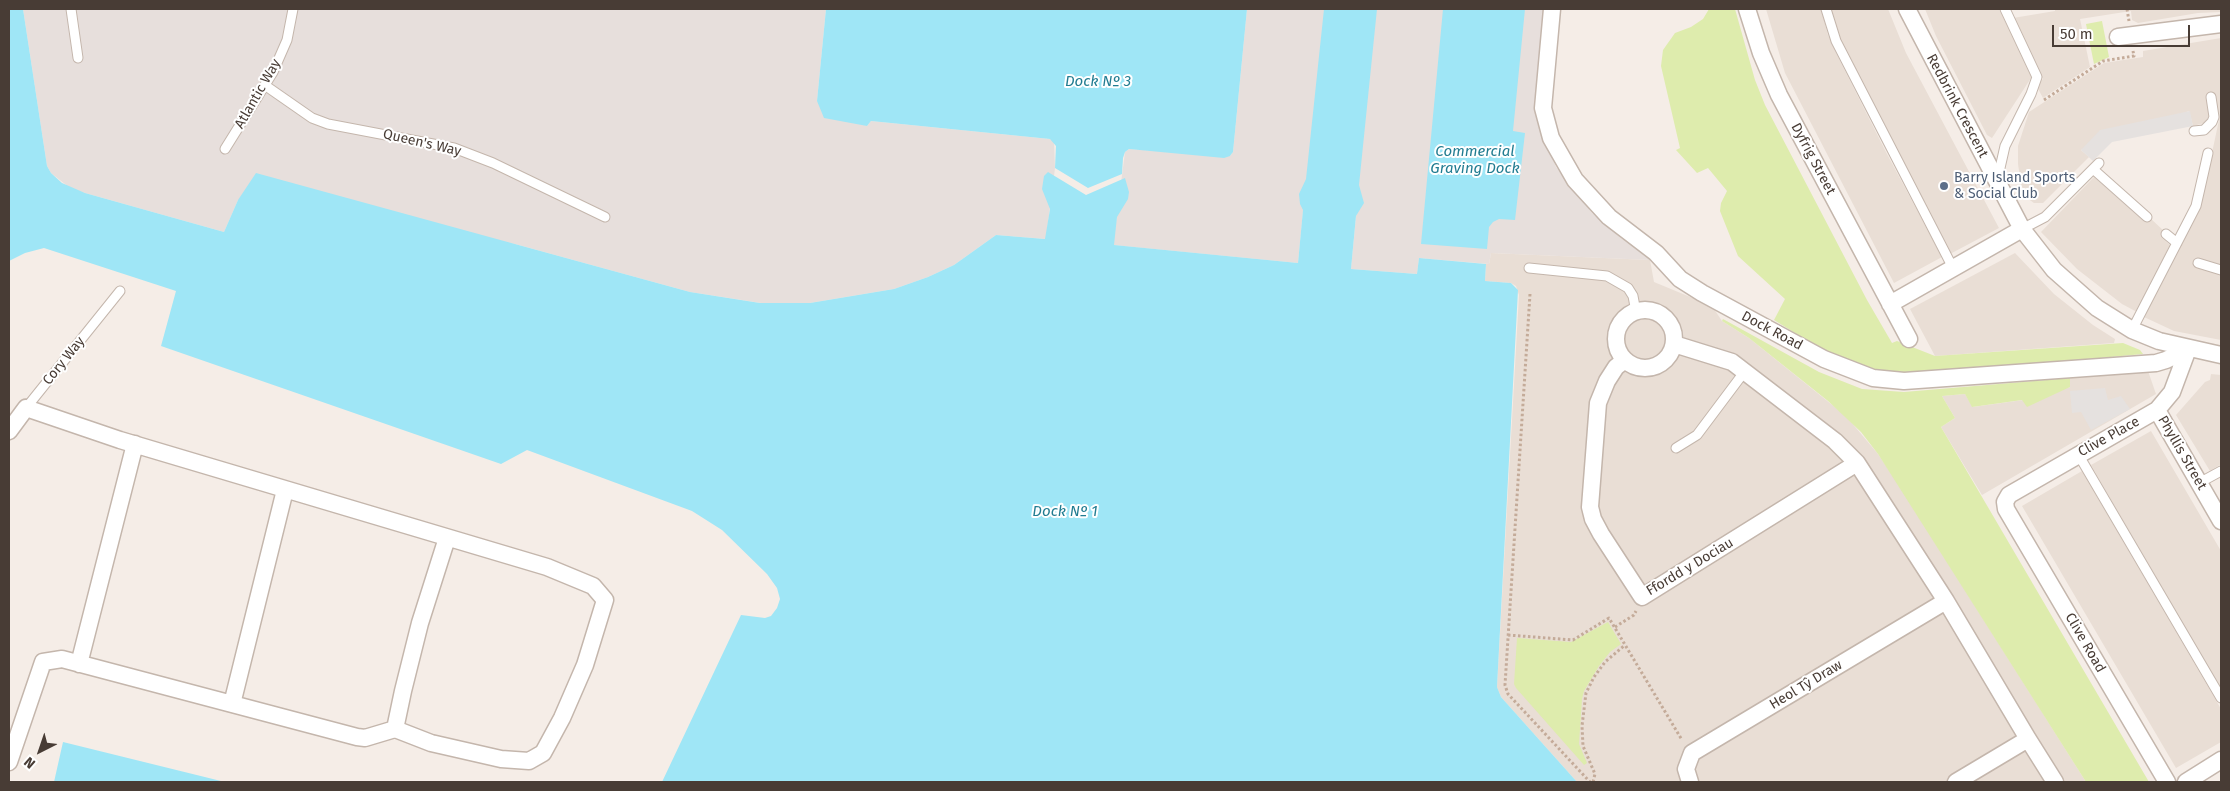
<!DOCTYPE html>
<html>
<head>
<meta charset="utf-8">
<style>
  body { margin:0 }
  #map { position:relative; width:2230px; height:791px; overflow:hidden; background:#f5ede7; font-family:"Fira Sans",sans-serif }
  canvas { display:block }
  .frame { position:absolute; inset:0; border:10px solid #483c35; pointer-events:none }
  .north { position:absolute; left:15px; top:726px; width:50px; height:50px; -webkit-text-stroke:4px #fff; paint-order:stroke; rotate:221deg; font-size:14px; font-weight:700; line-height:20px; text-align:center; color:#483c35 }
  .north::after { content:''; display:block; margin:auto; width:18px; height:22px; background:#483c35; clip-path:polygon(50% 0,100% 100%,50% 72%,0 100%) }
  .scale { position:absolute; left:2052px; top:25px; width:138px; height:22px; box-sizing:border-box; border:2px solid #483c35; border-top:0; padding-left:6px; font-size:15px; line-height:18px; white-space:nowrap; color:#483c35; -webkit-text-stroke:4px #fff; paint-order:stroke }
</style>
</head>
<body>
<div id="map">
<canvas width="2230" height="791"></canvas>
<div class="frame"></div>
<div class="north">N</div>
<div class="scale">50 m</div>
</div>
<script>
const ctx = document.querySelector('canvas').getContext('2d');
ctx.lineJoin = 'round';
function fillPath(path, color) { ctx.fillStyle = color; ctx.fill(path, 'evenodd'); }
const shape = rows => new Path2D(rows.map(r => 'M' + r).join(''));
function trace(path, color, width, dash) { ctx.strokeStyle = color; ctx.lineWidth = width; ctx.lineCap = dash ? 'butt' : 'round'; ctx.setLineDash(dash || []); ctx.stroke(path); }
function write(font, color, halo, rows, align = 'center') {
  ctx.font = font + ' "Fira Sans",sans-serif'; ctx.lineWidth = 4; ctx.setLineDash([]); ctx.textBaseline = 'middle'; ctx.strokeStyle = halo; ctx.fillStyle = color; for (const [text, x, y, turn = 0] of rows) {
    ctx.save(); ctx.translate(x, y); ctx.rotate((+turn || 0) * Math.PI / 180); ctx.textAlign = isNaN(turn) ? turn : align; if (halo) ctx.strokeText(text, 0, 0); ctx.fillText(text, 0, 0); ctx.restore();
  }
}
fillPath(shape([
  [1766,9,1821,9,1828,35,1835,51,1887,154,1942,257,1894,283,1785,73],
  [1831,9,1888,9,1906,53,1999,228,1950,254,1844,50],
  [1925,9,1999,9,2033,75,1992,138,1987,135,1936,36],
  [2055,9,2221,9,2221,12,2198,13,2138,23,2132,20,2131,11,2080,19,2090,67,2043,98,2036,85,2043,79,2013,18,2055,11],
  [2221,38,2221,340,2174,331,2144,317,2200,209,2219,120,2215,94,2207,95,2209,114,2208,120,2204,123,2193,126,2189,111,2081,150,2089,157,2043,203,2034,203,2027,198,2021,184,2018,164,2018,146,2029,112,2104,63,2143,57,2143,51],
  [2094,177,2144,221,2149,217,2165,232,2161,237,2170,245,2137,312,2122,304,2077,269,2041,232],
  [1491,253,1650,260,1654,282,1712,306,1722,321,1749,338,1846,416,1878,454,1897,482,2086,782,1577,782,1501,697,1497,687,1519,295,1516,286,1511,283,1485,281,1486,264,1489,264],
  [2015,253,2054,294,2093,325,2115,339,2114,343,1935,356,1910,309],
  [2148,371,2156,394,1982,495,1941,427,1955,418,1942,396,1965,394,1973,407,2023,400,2070,387,2070,378],
  [2211,374,2221,375,2221,464,2210,471,2176,415,2205,382,2210,380],
  [2151,431,2221,551,2221,691,2091,465],
  [2082,471,2221,709,2221,742,2176,768,2022,506]
]), '#e9ded5');
fillPath(shape([
  [23,9,826,9,817,101,867,126,871,121,1050,139,1054,141,1055,168,1046,239,996,235,954,265,928,277,894,289,810,303,761,303,690,292,515,244,238,200,224,232,85,193,70,188,51,173,47,166],
  [1247,9,1545,9,1549,150,1556,167,1592,213,1622,239,1635,247,1649,251,1650,260,1491,253,1489,264,1419,258,1417,274,1351,269,1359,185,1306,180,1298,263,1113,245,1125,152,1129,149,1230,156,1233,152]
]), '#e7dfdc');
fillPath(shape([
  [1709,9,1735,9,1755,80,1765,105,1867,300,1892,343,1897,341,1935,356,2123,343,2140,350,2143,354,1917,375,1872,371,1821,349,1774,320,1785,299,1738,256,1720,211,1721,203,1727,191,1708,168,1697,173,1676,150,1680,148,1661,66,1663,50,1675,33,1691,27,1703,19],
  [2102,21,2109,57,2094,64,2086,24],
  [1723,319,1819,372,1862,389,1904,392,2070,378,2070,387,2027,407,2022,400,1972,407,1965,394,1942,396,1955,418,1941,427,2149,782,2086,782,1878,454,1861,432,1828,401,1749,338,1722,321],
  [1608,622,1621,644,1610,652,1599,666,1584,691,1582,699,1579,744,1587,763,1584,765,1516,688,1514,684,1517,638,1571,642]
]), '#deecad');
fillPath(shape([
  [2190,111,2193,126,2112,142,2093,161,2081,150,2100,130],
  [2105,388,2108,400,2121,396,2130,409,2091,430,2081,412,2072,413,2070,391]
]), '#e5e1df');
fillPath(shape([
  [9,9,23,9,47,166,51,173,62,183,85,193,224,232,238,200,256,173,690,292,760,303,810,303,894,289,928,277,954,265,996,235,1045,239,1050,209,1042,189,1044,176,1048,172,1086,195,1125,178,1129,192,1128,199,1117,217,1114,245,1298,263,1303,210,1300,204,1299,194,1306,179,1324,9,1377,9,1359,185,1364,203,1356,216,1351,269,1417,274,1419,258,1486,264,1485,281,1511,283,1518,290,1497,687,1501,697,1577,782,662,782,741,615,765,618,771,616,777,608,780,599,777,588,767,574,722,530,692,511,527,450,501,464,161,346,176,291,44,248,25,253,9,261],
  [826,9,1247,9,1233,152,1230,156,1224,158,1129,149,1125,152,1123,158,1122,174,1088,188,1055,168,1056,146,1050,139,871,121,867,126,824,118,817,101],
  [1443,9,1525,9,1513,131,1525,133,1515,220,1499,219,1493,222,1489,227,1487,249,1421,244],
  [63,742,225,782,54,782]
]), '#9fe6f6');
const lane = shape([
  [71,9,78,58],
  [1826,9,1836,41,1953,268],
  [266,86,312,118,328,124,454,148,493,163,605,217],
  [2194,131,2204,130,2212,122,2214,117,2211,97],
  [225,149,273,72,287,40,293,9],
  [2093,169,2147,217],
  [1992,172,2000,168,2005,146,2031,94,2037,77,2005,9],
  [2022,229,2045,217,2099,163],
  [2166,234,2177,243],
  [2198,263,2221,270],
  [1529,268,1607,276,1628,288,1633,296,1636,312],
  [2132,330,2196,206,2208,153],
  [26,408,120,291],
  [1676,448,1697,435,1745,371],
  [2078,454,2221,698],
  [2199,483,2221,471]
]);
const street = shape([
  [1552,9,1543,108,1551,138,1575,180,1609,217,1656,253,1680,279,1702,293,1824,359,1873,378,1904,381,2156,363,2166,360,2188,349],
  [1747,9,1761,53,1779,95,1909,339],
  [1907,9,2022,229,2054,270,2097,308,2132,330,2159,341,2221,355],
  [2118,37,2221,24],
  [1890,304,2022,229],
  '1616 339a29 29 0 1 1 58 0a29 29 0 1 1-58 0Z',
  [1674,344,1732,362,1835,441,1857,463,1946,601,2028,739,2055,782],
  [1625,360,1616,367,1607,381,1598,403,1590,507,1593,519,1601,534,1642,597,1857,463],
  [2157,410,2221,521],
  [9,431,26,408,120,440,547,567,593,586,605,600,585,665,562,718,543,753,529,761,501,759,431,743,395,729,365,738,357,737,62,659,43,662,9,762],
  [79,664,135,444],
  [232,704,285,490],
  [395,729,403,691,420,623,447,538],
  [1690,782,1686,769,1692,753,1946,601],
  [1956,782,2028,739],
  [2167,782,2006,509,2005,502,2009,495,2157,410,2172,392,2188,349],
  [2186,782,2221,760]
]);
trace(lane, '#c4b6ac', 11);
trace(street, '#c4b6ac', 19);
trace(shape([
  [2127,9,2129,21],
  [2044,100,2103,61,2134,56,2133,51],
  [1530,294,1505,685,1508,694,1590,782],
  [1615,627,1634,615,1636,611],
  [1508,635,1573,640,1609,618,1682,740],
  [1593,782,1595,774,1583,746,1582,726,1586,693,1594,677,1605,662,1625,645]
]), '#c4ab99', 3, [2.5, 2.5]);
trace(lane, '#fff', 9);
trace(street, '#fff', 16);
for (const [x, y, r, color] of [
  [1944,186,5,"#5c6f8a"]
]) { const dot = new Path2D(); dot.arc(x, y, r, 0, 2 * Math.PI); ctx.fillStyle = color; ctx.fill(dot); trace(dot, '#fff', 2); }
write('14px', '#483c35', '#fff', [
  ["Atlantic Way",258,94,-60],
  ["Redbrink Crescent",1957,106,62],
  ["Queen's Way",422,143,13],
  ["Dyfrig Street",1813,159,62],
  ["Dock Road",1772,331,28],
  ["Cory Way",64,361,-51],
  ["Clive Place",2109,437,-29],
  ["Phyllis Street",2182,453,60],
  ["Ffordd y Dociau",1690,567,-31],
  ["Clive Road",2085,643,60],
  ["Heol Tŷ Draw",1806,685,-31]
]);
write('14px', '#4e5e75', '#fff', [
  ["Barry Island Sports",1954,178],
  ["& Social Club",1954,194]
], 'left');
write('italic 15px', '#217c91', '#fff', [
  ["Dock Nº 3",1098,82],
  ["Commercial",1475,152],
  ["Graving Dock",1475,169],
  ["Dock Nº 1",1065,512]
]);
</script>
</body>
</html>
